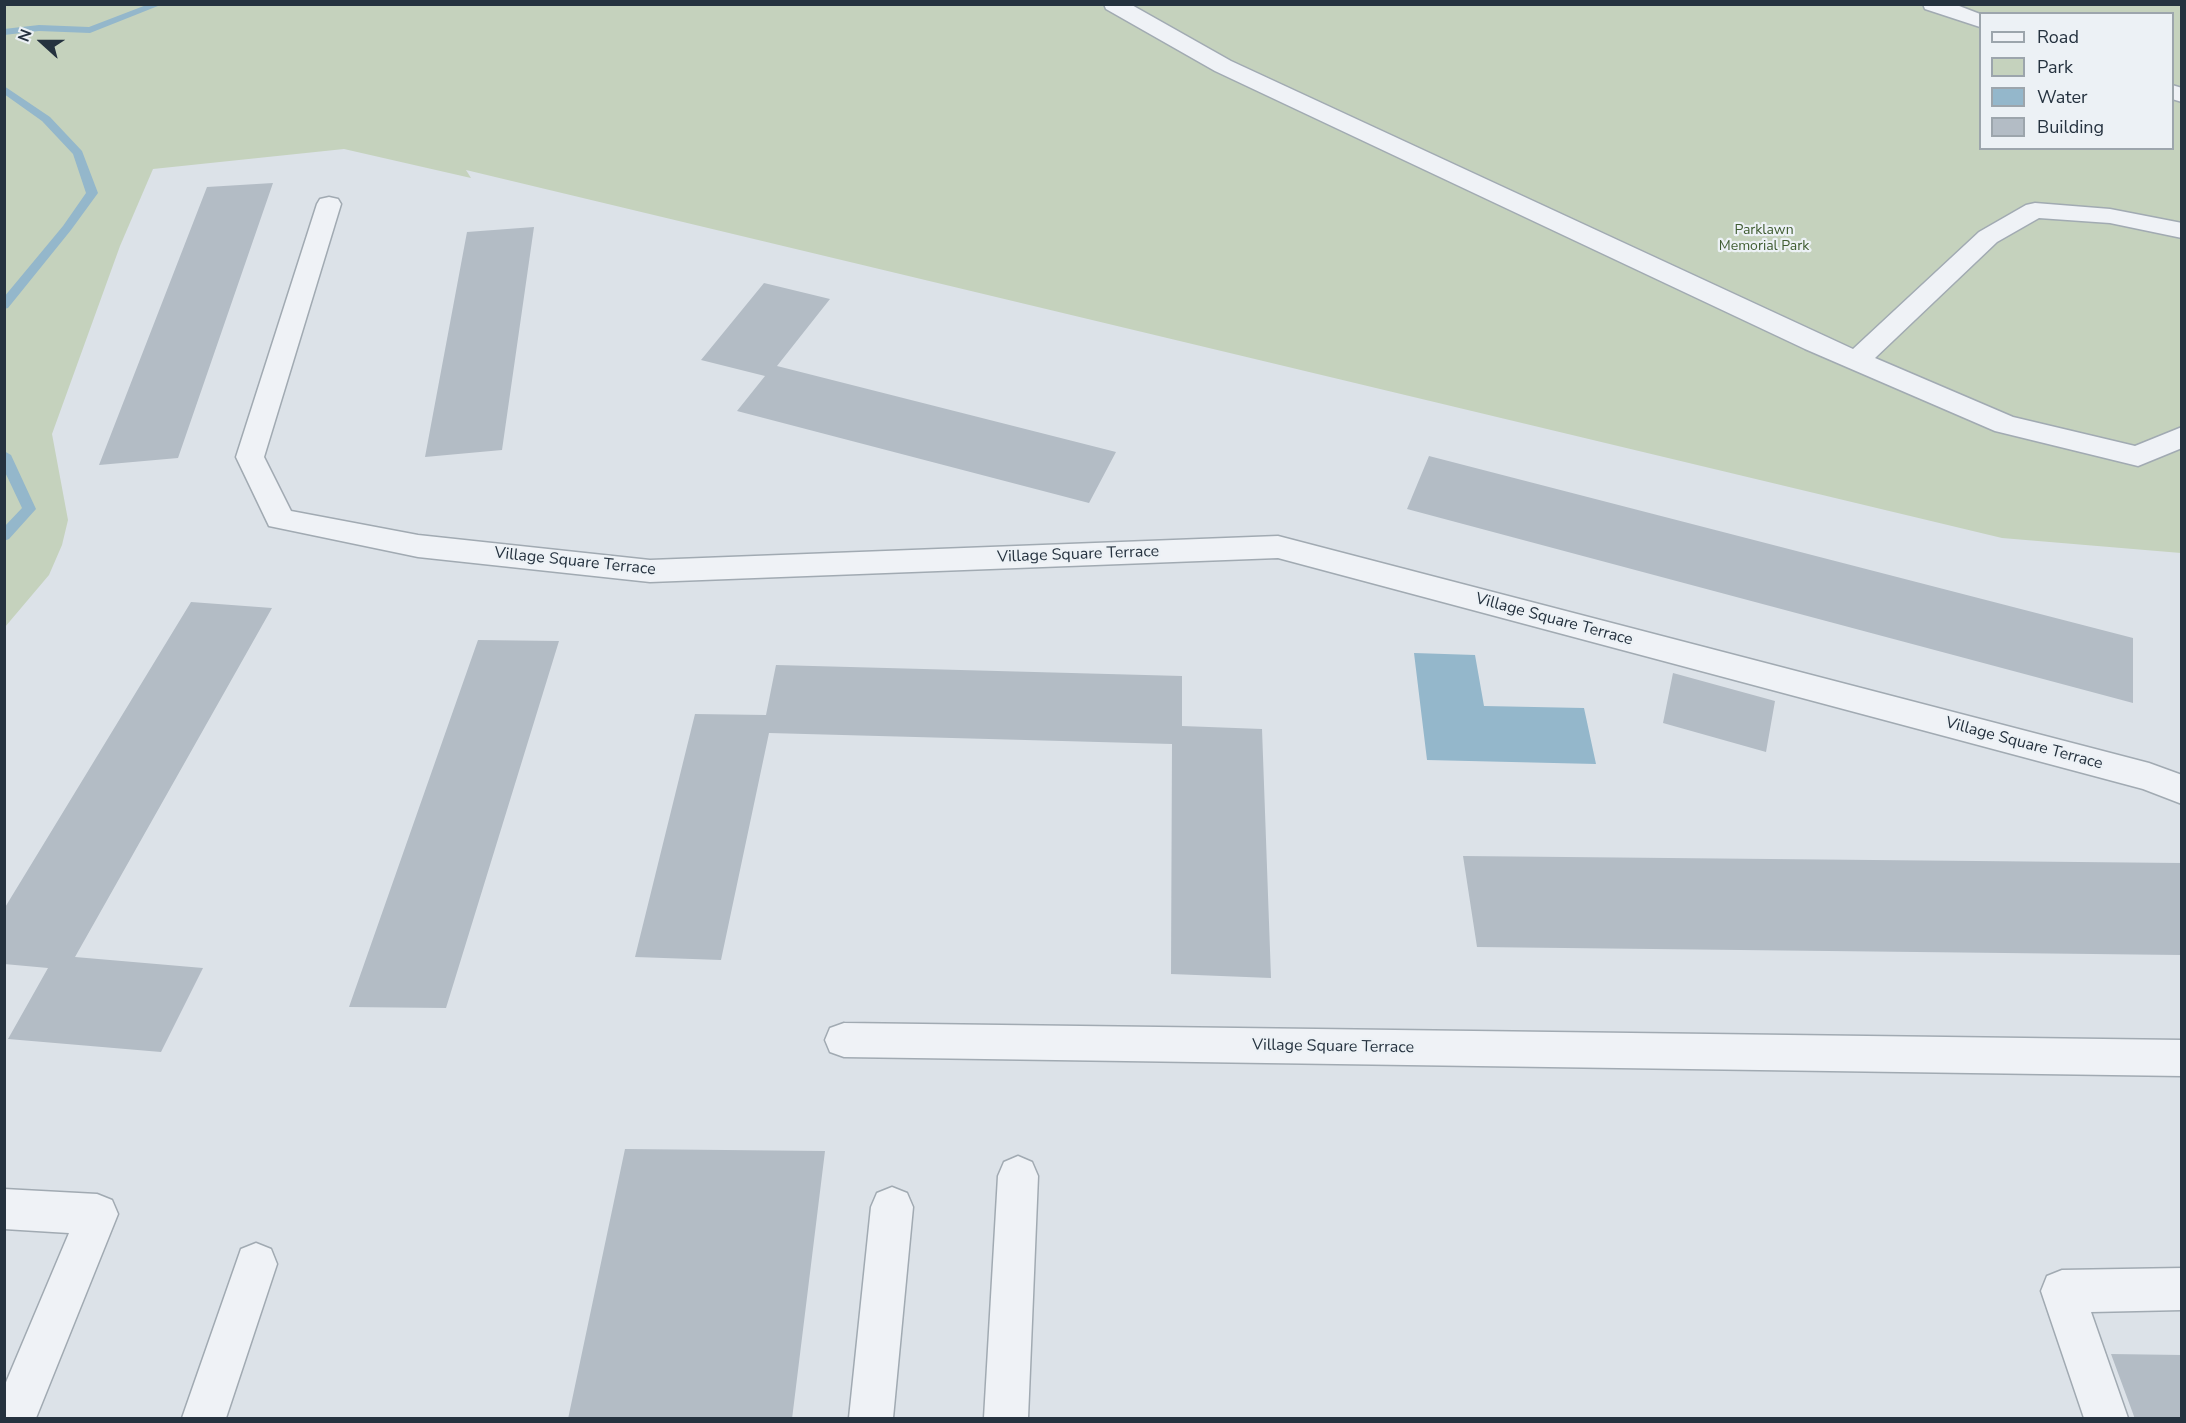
<!DOCTYPE html>
<html>
<head>
<meta charset="utf-8">
<style>
  body { margin:0 }
  #map { position:relative; width:2186px; height:1423px; overflow:hidden; background:#dce2e8; font-family:"Nunito Sans",sans-serif }
  canvas { display:block }
  .frame { position:absolute; inset:0; border:6px solid #25323f; pointer-events:none }
  .legend { position:absolute; left:1979px; top:12px; width:195px; height:138px; box-sizing:border-box; background:#ecf1f5; border:2px solid #9ca5ac; margin:0; padding:8px 10px; list-style:none; font-size:18px; color:#25323f }
  .legend li { display:flex; align-items:center; gap:12px; height:30px }
  .legend b { width:30px; border:2px solid #9ca5ac }
  .north { position:absolute; left:12px; top:12px; width:60px; height:60px; -webkit-text-stroke:4px #ecf1f5; paint-order:stroke; rotate:291deg; font-size:16px; font-weight:700; line-height:24px; text-align:center; color:#25323f }
  .north::after { content:''; display:block; margin:auto; width:21px; height:27px; background:#25323f; clip-path:polygon(50% 0,100% 100%,50% 72%,0 100%) }
</style>
</head>
<body>
<div id="map">
<canvas width="2186" height="1423"></canvas>
<div class="frame"></div>
<ul class="legend">
<li><b style="height:8px;background:#eff2f6"></b>Road</li>
<li><b style="height:16px;background:#c5d2bd"></b>Park</li>
<li><b style="height:16px;background:#94b7cb"></b>Water</li>
<li><b style="height:16px;background:#b3bcc5"></b>Building</li>
</ul>
<div class="north">N</div>
</div>
<script>
const ctx = document.querySelector('canvas').getContext('2d');
ctx.lineJoin = 'round';
function fillPath(path, color) { ctx.fillStyle = color; ctx.fill(path, 'evenodd'); }
const shape = rows => new Path2D(rows.map(r => 'M' + r).join(''));
function trace(path, color, width, dash) { ctx.strokeStyle = color; ctx.lineWidth = width; ctx.lineCap = dash ? 'butt' : 'round'; ctx.setLineDash(dash || []); ctx.stroke(path); }
function write(font, color, halo, rows, align = 'center') {
  ctx.font = font + ' "Nunito Sans",sans-serif'; ctx.lineWidth = 4.5; ctx.setLineDash([]); ctx.textBaseline = 'middle'; ctx.strokeStyle = halo; ctx.fillStyle = color; for (const [text, x, y, turn = 0] of rows) {
    ctx.save(); ctx.translate(x, y); ctx.rotate((+turn || 0) * Math.PI / 180); ctx.textAlign = isNaN(turn) ? turn : align; if (halo) ctx.strokeText(text, 0, 0); ctx.fillText(text, 0, 0); ctx.restore();
  }
}
fillPath(shape([
  [5,5,2181,5,2181,553,2002,538,466,170,471,178,344,149,153,169,120,246,52,434,68,520,62,545,49,575,5,627],
  [1980,14,2172,14,2172,148,1980,148]
]), '#c5d2bd');
fillPath(shape([
  [1414,653,1475,655,1484,706,1584,708,1596,764,1427,760]
]), '#94b7cb');
fillPath(shape([
  [149,4,163,4,90,33,39,31,4,35,4,29,39,25,89,27,149,4],
  [4,86,50,117,82,151,98,193,71,230,8,308,4,309,4,297,63,226,86,193,73,154,42,121,4,94,4,86],
  [4,451,11,455,36,509,9,539,4,541,4,527,22,508,4,470,4,451]
]), '#94b7cb');
fillPath(shape([
  [273,183,178,458,99,465,207,187],
  [534,227,502,450,425,457,467,232],
  [764,283,830,299,777,366,1116,452,1089,503,737,411,765,376,701,360],
  [1429,456,2133,638,2133,703,1407,509],
  [191,602,272,608,75,957,203,968,161,1052,8,1039,48,968,4,964,4,909],
  [478,640,559,641,446,1008,349,1007],
  [776,665,1182,676,1182,726,1262,729,1271,978,1171,974,1172,744,769,733,721,960,635,957,695,714,766,715],
  [1673,673,1775,701,1766,752,1663,723],
  [1463,856,2181,863,2181,955,1477,947],
  [625,1149,825,1151,792,1419,568,1419],
  [2111,1354,2181,1355,2181,1419,2135,1419]
]), '#b3bcc5');
const minor = shape([
  [1104,4,1130,4,1231,61,1853,349,1979,232,2026,205,2035,203,2110,209,2182,223,2182,238,2110,223,2039,218,1997,242,1875,358,2013,417,2135,446,2182,427,2182,448,2138,466,1995,431,1805,349,1215,71,1106,9,1104,4],
  [1923,4,1954,4,1980,14,1980,27,1925,9,1923,4],
  [2172,85,2182,88,2182,102,2172,99,2172,85],
  [329,197,338,199,341,204,264,457,291,511,418,535,650,560,1278,536,2149,763,2182,775,2182,804,2143,789,1278,558,650,582,418,557,269,526,236,457,317,204,320,199,329,197],
  [844,1023,2182,1040,2182,1076,844,1057,830,1052,825,1040,830,1028,844,1023],
  [1018,1156,1032,1162,1038,1176,1028,1418,984,1418,998,1176,1004,1162,1018,1156],
  [892,1187,907,1193,913,1207,893,1418,849,1418,871,1207,877,1193,892,1187],
  [4,1189,97,1194,112,1200,118,1214,36,1418,4,1418,4,1387,69,1233,4,1229,4,1189],
  [256,1243,271,1249,277,1264,226,1418,182,1418,241,1249,256,1243],
  [2182,1268,2182,1310,2091,1312,2128,1418,2084,1418,2041,1291,2047,1276,2062,1270,2182,1268]
]);
trace(minor, '#a1aab2', 3);
fillPath(minor, '#eff2f6');
write('14px', '#3f5c31', '#ecf1f5', [
  ["Parklawn",1764,231],
  ["Memorial Park",1764,247]
]);
write('16px', '#25323f', '#ecf1f5', [
  ["Village Square Terrace",1078,555,-2],
  ["Village Square Terrace",575,562,6],
  ["Village Square Terrace",1554,620,15],
  ["Village Square Terrace",2024,744,15],
  ["Village Square Terrace",1333,1047,1]
]);
</script>
</body>
</html>
